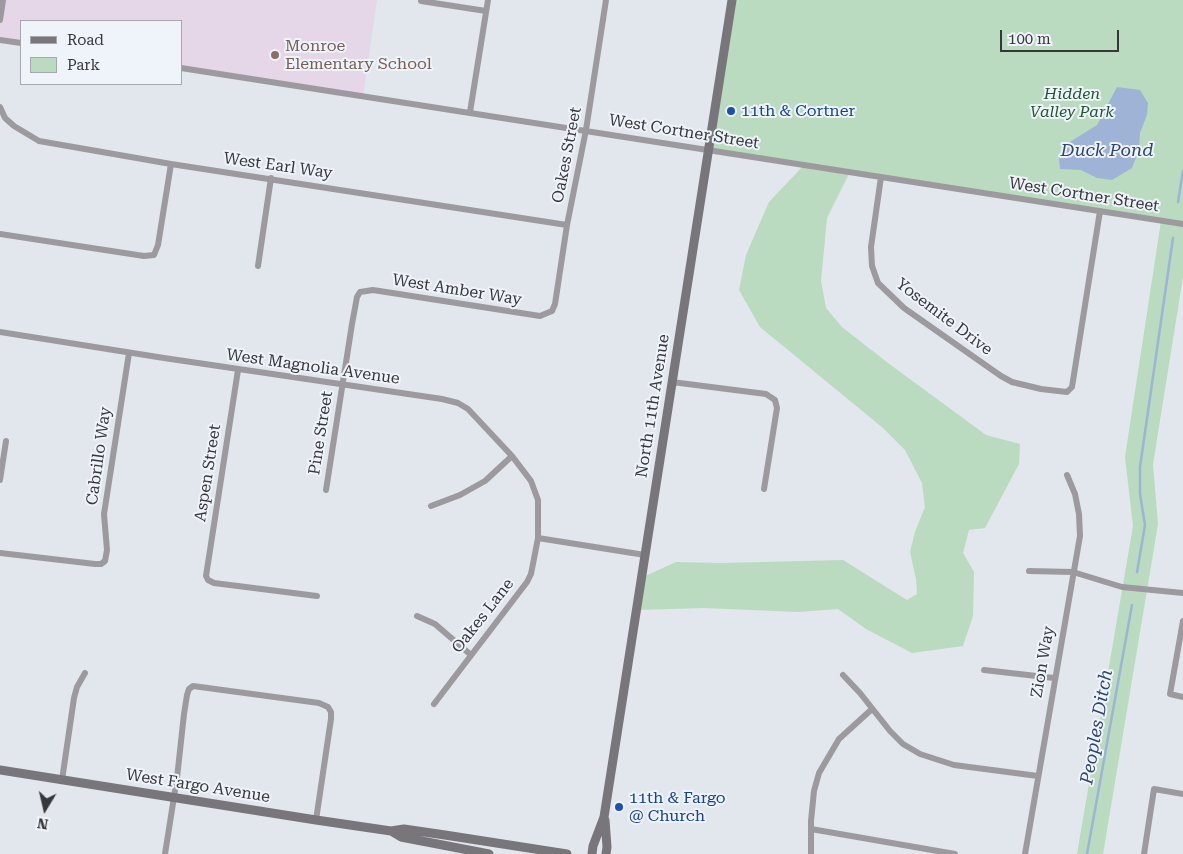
<!DOCTYPE html>
<html>
<head>
<meta charset="utf-8">
<style>
  body { margin:0 }
  #map { position:relative; width:1183px; height:854px; overflow:hidden; background:#e2e6ed; font-family:"Roboto Serif",serif }
  canvas { display:block }
  .legend { position:absolute; left:20px; top:20px; width:162px; height:65px; box-sizing:border-box; background:#eff3fa; border:1px solid #a5a8ad; margin:0; padding:6px 9px; list-style:none; font-size:15px; color:#36373a }
  .legend li { display:flex; align-items:center; gap:10px; height:25px }
  .legend b { width:25px; border:1px solid #a5a8ad }
  .north { position:absolute; left:20px; top:784px; width:50px; height:50px; -webkit-text-stroke:4px #eff3fa; paint-order:stroke; rotate:189deg; font-size:14px; font-weight:700; line-height:20px; text-align:center; color:#36373a }
  .north::after { content:''; display:block; margin:auto; width:18px; height:22px; background:#36373a; clip-path:polygon(50% 0,100% 100%,50% 72%,0 100%) }
  .scale { position:absolute; left:1000px; top:30px; width:119px; height:22px; box-sizing:border-box; border:2px solid #36373a; border-top:0; padding-left:6px; font-size:15px; line-height:18px; white-space:nowrap; color:#36373a; -webkit-text-stroke:4px #eff3fa; paint-order:stroke }
</style>
</head>
<body>
<div id="map">
<canvas width="1183" height="854"></canvas>
<ul class="legend">
<li><b style="height:6px;background:#78767b"></b>Road</li>
<li><b style="height:14px;background:#badbbf"></b>Park</li>
</ul>
<div class="north">N</div>
<div class="scale">100 m</div>
</div>
<script>
const ctx = document.querySelector('canvas').getContext('2d');
ctx.lineJoin = 'round';
function fillPath(path, color) { ctx.fillStyle = color; ctx.fill(path, 'evenodd'); }
const shape = rows => new Path2D(rows.map(r => 'M' + r).join(''));
function trace(path, color, width, dash) { ctx.strokeStyle = color; ctx.lineWidth = width; ctx.lineCap = dash ? 'butt' : 'round'; ctx.setLineDash(dash || []); ctx.stroke(path); }
function write(font, color, halo, rows, align = 'center') {
  ctx.font = font + ' "Roboto Serif",serif'; ctx.lineWidth = 4; ctx.setLineDash([]); ctx.textBaseline = 'middle'; ctx.strokeStyle = halo; ctx.fillStyle = color; for (const [text, x, y, turn = 0] of rows) {
    ctx.save(); ctx.translate(x, y); ctx.rotate((+turn || 0) * Math.PI / 180); ctx.textAlign = isNaN(turn) ? turn : align; if (halo) ctx.strokeText(text, 0, 0); ctx.fillText(text, 0, 0); ctx.restore();
  }
}
fillPath(shape([
  [3,0,377,0,363,96,181,68,181,21,21,21,21,43,0,40,0,20]
]), '#e5d6e8');
fillPath(shape([
  [732,0,1183,0,1183,277,1153,464,1158,524,1103,854,1077,854,1133,526,1125,457,1161,221,850,172,827,218,821,281,826,308,842,327,888,363,986,435,1020,444,1019,464,985,528,969,530,963,553,974,572,973,616,963,646,912,653,866,629,838,609,798,612,704,608,636,610,641,578,676,562,720,563,843,560,907,600,917,594,916,579,910,552,915,532,925,507,922,483,905,450,883,428,760,327,739,290,746,255,769,202,804,165,708,150]
]), '#badbbf');
fillPath(shape([
  [1117,87,1140,90,1148,103,1147,115,1140,133,1139,150,1132,168,1112,180,1097,178,1081,170,1060,169,1059,158,1065,145,1097,125]
]), '#9fb3d7');
trace(shape([
  [1178,202,1183,171],
  [1137,572,1145,525,1140,494,1140,467,1173,238],
  [1087,854,1132,605]
]), '#9fb3d7', 2.5);
trace(shape([
  [421,1,486,11],
  [0,20,3,0],
  [0,40,21,43],
  [181,68,1183,224],
  [0,107,5,118,14,126,39,141,171,164,567,225],
  [470,112,488,0],
  [881,177,871,247,872,266,878,283,904,308,1001,376,1012,382,1041,389,1067,392,1072,387,1100,211],
  [0,234,144,256,154,255,158,245,171,164],
  [258,266,271,178],
  [0,332,164,358,442,399,458,403,468,409,512,456,531,481,538,500,538,538,531,574,527,582,434,704],
  [238,370,206,576,208,580,214,583,317,596],
  [672,382,766,394,775,400,777,408,764,489],
  [0,480,6,441],
  [326,490,352,324,357,297,360,292,373,290,540,316,552,311,555,304,567,225,586,130,606,0],
  [431,506,460,495,485,481,512,456],
  [538,538,645,555],
  [0,553,95,564,101,564,105,561,107,550,104,514,129,353],
  [1029,571,1073,572,1122,587,1183,593],
  [417,616,435,624,471,655],
  [1183,621,1170,694,1183,697],
  [984,670,1054,678],
  [843,675,860,693,890,731,903,744,920,754,954,765,1038,776],
  [62,780,74,698,77,687,85,673],
  [811,829,955,854],
  [165,854,177,778,184,714,187,695,189,689,193,686,319,703,328,707,331,712,331,719,316,820],
  [811,854,811,821,814,791,819,773,839,739,872,709],
  [1025,854,1080,536,1079,514,1075,494,1067,475],
  [1144,854,1154,789,1183,794]
]), '#9c9a9e', 6);
trace(shape([
  [0,770,316,820,391,831,404,829,445,835,567,854],
  [605,820,607,847,606,854],
  [391,831,401,837,489,854],
  [592,854,593,846,604,817,732,0]
]), '#78767b', 9);
for (const [x, y, r, color] of [
  [275,55,5,"#8d6e63"],
  [731,111,5,"#1a4fb4"],
  [619,807,5,"#1a4fb4"]
]) { const dot = new Path2D(); dot.arc(x, y, r, 0, 2 * Math.PI); ctx.fillStyle = color; ctx.fill(dot); trace(dot, '#eff3fa', 2); }
write('16px', '#785e54', '#eff3fa', [
  ["Monroe",285,46],
  ["Elementary School",285,64]
], 'left');
write('italic 16px', '#215630', '#eff3fa', [
  ["Hidden",1072,94],
  ["Valley Park",1072,112]
]);
write('16px', '#164399', '#eff3fa', [
  ["11th & Cortner",741,111],
  ["11th & Fargo",629,798],
  ["@ Church",629,816]
], 'left');
write('16px', '#36373a', '#eff3fa', [
  ["West Cortner Street",684,132,9],
  ["Oakes Street",567,155,-79],
  ["West Earl Way",278,166,8],
  ["West Cortner Street",1084,195,9],
  ["West Amber Way",457,290,9],
  ["Yosemite Drive",944,317,37],
  ["West Magnolia Avenue",313,367,8],
  ["North 11th Avenue",653,406,-81],
  ["Pine Street",321,433,-81],
  ["Cabrillo Way",99,456,-82],
  ["Aspen Street",208,473,-81],
  ["Oakes Lane",483,616,-52],
  ["Zion Way",1043,662,-80],
  ["West Fargo Avenue",198,786,9]
]);
write('italic 18px', '#2d4574', '#eff3fa', [
  ["Duck Pond",1107,151],
  ["Peoples Ditch",1097,727,-80]
]);
</script>
</body>
</html>
